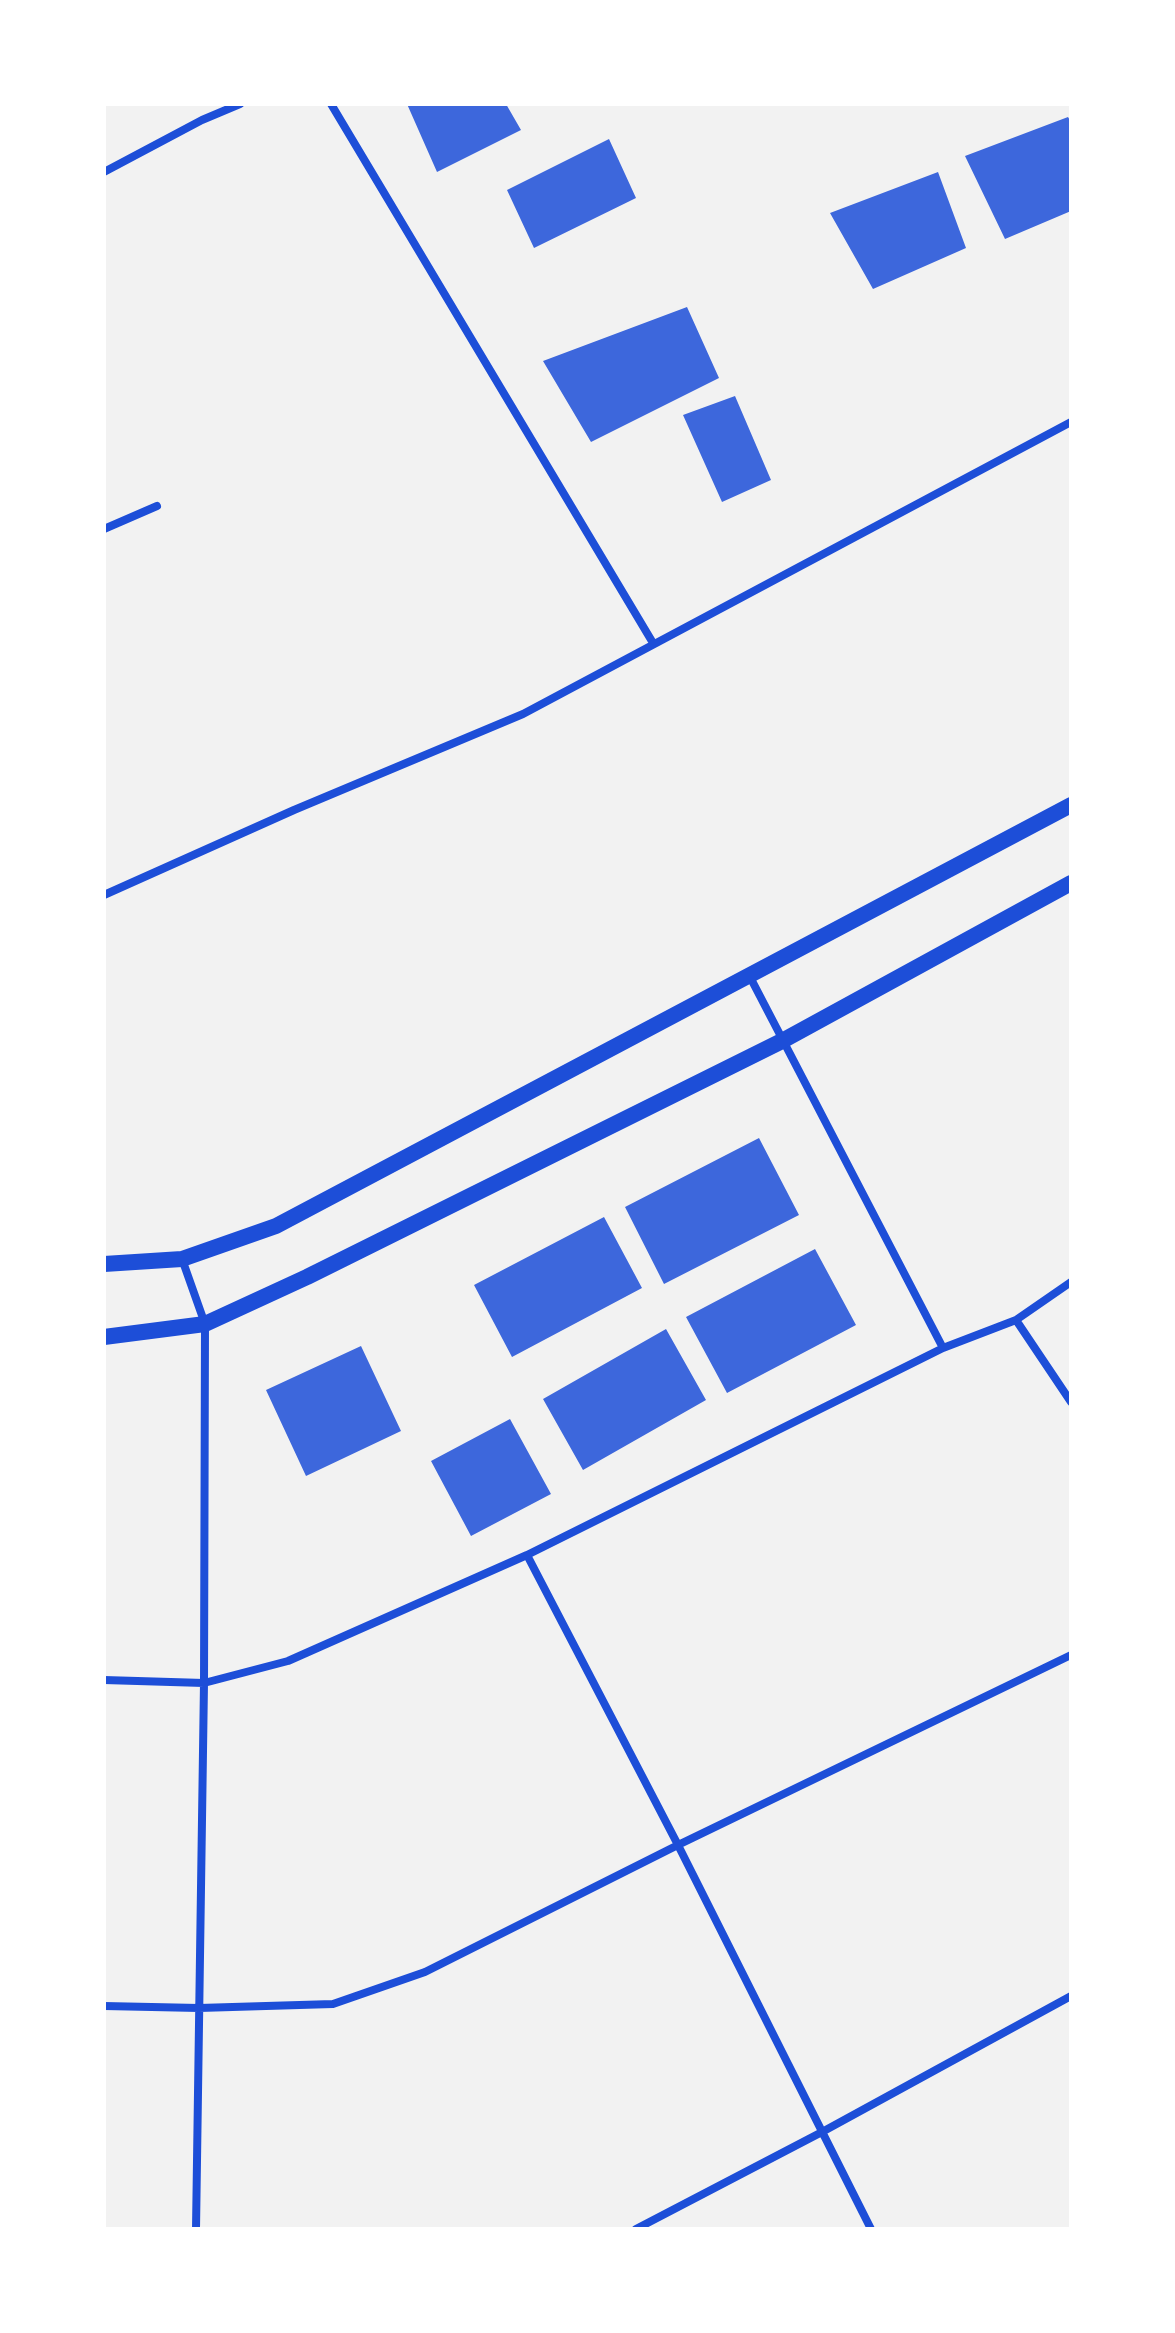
<!DOCTYPE html>
<html>
<head>
<meta charset="utf-8">
<style>
  body { margin:0 }
  #map { position:relative; width:1175px; height:2333px; overflow:hidden; background:#f2f2f2; font-family:"Alegreya Sans",sans-serif }
  canvas { display:block }
  .frame { position:absolute; inset:0; border:106px solid #fff; pointer-events:none }
</style>
</head>
<body>
<div id="map">
<canvas width="1175" height="2333"></canvas>
<div class="frame"></div>
</div>
<script>
const ctx = document.querySelector('canvas').getContext('2d');
ctx.lineJoin = 'round';
function fillPath(path, color) { ctx.fillStyle = color; ctx.fill(path, 'evenodd'); }
const shape = rows => new Path2D(rows.map(r => 'M' + r).join(''));
function trace(path, color, width, dash) { ctx.strokeStyle = color; ctx.lineWidth = width; ctx.lineCap = dash ? 'butt' : 'round'; ctx.setLineDash(dash || []); ctx.stroke(path); }
fillPath(shape([
  [407,104,506,104,521,130,437,172],
  [1068,117,1071,122,1071,211,1005,239,965,156],
  [609,139,636,198,534,248,507,190],
  [938,172,966,248,873,289,830,213],
  [687,307,719,378,591,442,543,361],
  [735,396,771,480,722,502,683,415],
  [759,1138,799,1215,664,1284,625,1207],
  [604,1217,642,1288,512,1357,474,1285],
  [815,1249,856,1325,727,1393,686,1317],
  [666,1329,706,1400,583,1470,543,1399],
  [361,1346,401,1431,306,1476,266,1390],
  [510,1419,551,1494,471,1536,431,1461]
]), '#3d67dc');
trace(shape([
  [331,104,653,643],
  [104,172,202,120,240,104],
  [104,529,157,506],
  [104,895,294,810,523,714,1071,422],
  [749,975,943,1348],
  [182,1259,205,1324,204,1683,196,2229],
  [1016,1320,1071,1402],
  [527,1555,678,1845,871,2229],
  [104,1680,204,1683,288,1661,527,1555,943,1348,1016,1320,1071,1282],
  [104,2006,199,2008,333,2004,425,1972,678,1845,1071,1655],
  [636,2229,822,2132,1071,1996]
]), '#1d4ed8', 8);
trace(shape([
  [104,1264,182,1259,276,1226,1071,805],
  [104,1337,205,1324,307,1277,782,1041,1071,883]
]), '#1d4ed8', 16);
</script>
</body>
</html>
